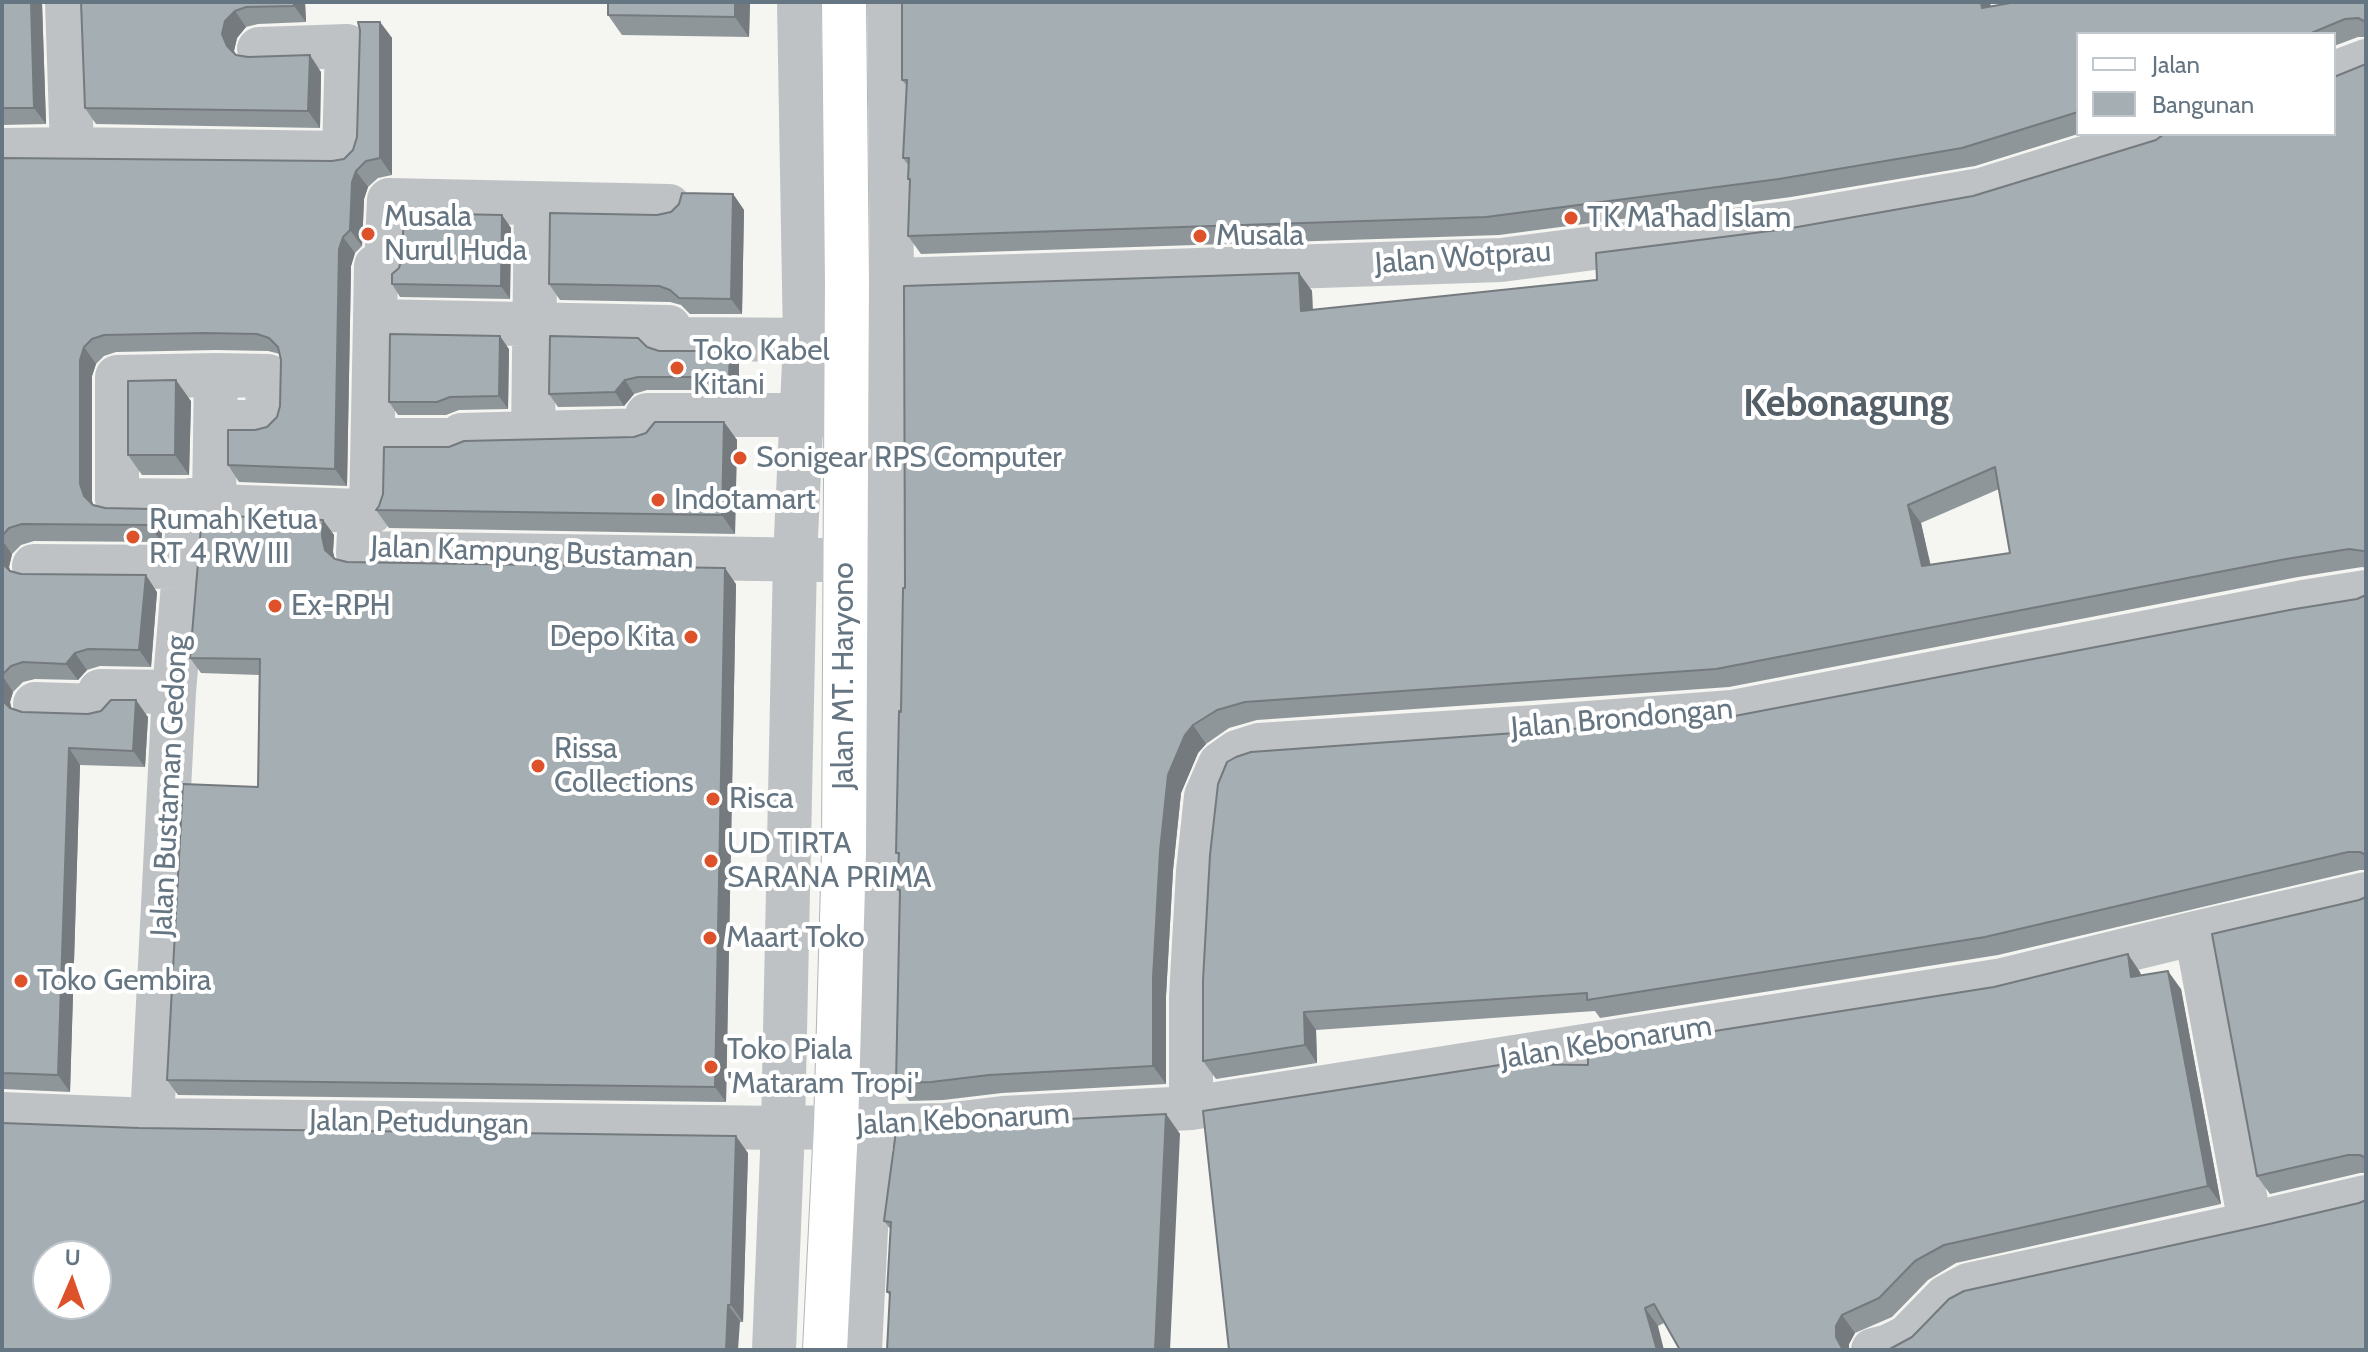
<!DOCTYPE html>
<html>
<head>
<meta charset="utf-8">
<style>
  body { margin:0 }
  #map { position:relative; width:2368px; height:1352px; overflow:hidden; background:#f5f5f1; font-family:Cabin,sans-serif }
  canvas { display:block }
  .frame { position:absolute; inset:0; border:4px solid #657582; pointer-events:none }
  .legend { position:absolute; left:2076px; top:32px; width:260px; height:104px; box-sizing:border-box; background:#fff; border:2px solid #c1c8cd; margin:0; padding:10px 14px; list-style:none; font-size:24px; color:#657582 }
  .legend li { display:flex; align-items:center; gap:16px; height:40px }
  .legend b { width:40px; border:2px solid #c1c8cd }
  .north { position:absolute; left:32px; top:1240px; width:80px; height:80px; box-sizing:border-box; background:#fff; border:2px solid #c1c8cd; border-radius:50%; rotate:2deg; font-size:22px; font-weight:700; line-height:32px; text-align:center; color:#657582 }
  .north::after { content:''; display:block; margin:auto; width:28px; height:36px; background:#dd522a; clip-path:polygon(50% 0,100% 100%,50% 72%,0 100%) }
</style>
</head>
<body>
<div id="map">
<canvas width="2368" height="1352"></canvas>
<div class="frame"></div>
<ul class="legend">
<li><b style="height:10px;background:#fff"></b>Jalan</li>
<li><b style="height:22px;background:#a5aeb3"></b>Bangunan</li>
</ul>
<div class="north">U</div>
</div>
<script>
const ctx = document.querySelector('canvas').getContext('2d');
ctx.lineJoin = 'round';
const shape = rows => new Path2D(rows.map(r => 'M' + r).join(''));
function trace(path, color, width, dash) { ctx.strokeStyle = color; ctx.lineWidth = width; ctx.lineCap = dash ? 'butt' : 'round'; ctx.setLineDash(dash || []); ctx.stroke(path); }
function fillPath(path, color) { ctx.fillStyle = color; ctx.fill(path, 'evenodd'); }
function write(font, color, halo, rows, align = 'center') {
  ctx.font = font + ' Cabin,sans-serif'; ctx.lineWidth = 8; ctx.setLineDash([]); ctx.textBaseline = 'middle'; ctx.strokeStyle = halo; ctx.fillStyle = color; for (const [text, x, y, turn = 0] of rows) {
    ctx.save(); ctx.translate(x, y); ctx.rotate((+turn || 0) * Math.PI / 180); ctx.textAlign = isNaN(turn) ? turn : align; if (halo) ctx.strokeText(text, 0, 0); ctx.fillText(text, 0, 0); ctx.restore();
  }
}
const major = shape([
  [825,1350,836,1127,844,851,847,282,844,2]
]);
trace(major, '#b1b6b9', 46);
trace(shape([
  [67,2,72,149],
  [2334,73,2366,61],
  [2,150,72,149,344,153,347,46,259,49],
  [669,206,389,200,386,267,376,266,375,321,669,327,669,339,832,340],
  [865,281,1501,260,1795,222,1981,190,2161,134],
  [216,375,214,501,117,500,117,377,216,375],
  [216,375,268,376,267,422,216,422],
  [533,434,536,204],
  [373,440,462,440,461,435,646,430,647,415,829,415],
  [214,501,214,506,360,511,358,553,823,560],
  [360,511,371,512,375,321],
  [34,566,183,567],
  [35,704,100,706,100,691,174,692],
  [2196,933,2250,1223],
  [1191,1108,1191,997,1198,871,1206,796,1220,764,1237,752,1259,745,1536,727,1732,712,2303,602,2366,592],
  [2,1114,152,1120,783,1128,945,1125,1003,1118,1191,1108,2003,980,2196,933,2366,894],
  [152,1120,174,692,190,500],
  [774,1350,783,1128,795,559,805,341,799,2],
  [860,1350,885,850,892,279,889,2],
  [1873,1350,1889,1346,1907,1337,1946,1297,1968,1285,2272,1219,2366,1197]
]), '#bec2c5', 44);
trace(major, '#fff', 44);
fillPath(shape([
  [2,2,42,2,46,124,2,125],
  [81,2,305,2,306,22,258,24,246,27,237,38,234,51,236,55,321,72,320,128,96,124,85,108],
  [608,2,750,2,749,37,622,35,608,15],
  [2366,2,2366,37,2358,37,2334,46,2334,34,2078,34,2078,134,1975,166,1791,197,1499,235,921,254,908,236,910,182,908,179,908,165,903,158,907,86,902,80,1991,6],
  [380,22,392,38,392,175,378,178,368,187,364,199,362,246,355,253,351,266,347,486,239,482,228,465,255,430,267,427,277,417,280,406,281,360,280,354,268,351,216,350,116,352,104,356,96,364,92,376,92,501,93,505,105,508,151,509,163,525,161,542,34,541,21,545,12,554,9,567,10,571,21,574,157,592,151,667,100,666,87,670,78,680,35,679,23,682,13,692,10,702,11,709,22,712,148,717,145,767,80,765,70,1092,2,1089,2,158,332,161,344,159,353,150,357,137],
  [2366,64,2366,568,2362,567,2298,577,1729,687,1257,720,1229,728,1206,744,1198,753,1181,793,1173,870,1166,996,1166,1084,1002,1093,943,1100,909,1101,896,1083,900,893,897,889,899,856,896,853,905,588,1299,273,1312,291,1313,310,1597,280,1786,229,1973,196,2156,140,2334,134,2363,66],
  [1999,489,2010,553,1930,565,1921,523],
  [733,194,744,210,742,314,690,314,681,305,670,302,560,300,549,284,657,215],
  [502,215,511,228,510,299,400,297,392,284],
  [647,347,659,351,739,364,739,390,647,390,634,394,624,406,558,407,549,394],
  [509,349,508,409,459,410,446,415,398,415,389,402],
  [191,401,189,475,142,475,128,455],
  [724,422,737,440,735,534,389,528,376,510,449,447,634,437],
  [323,520,334,535,333,552,335,559,347,562,736,584,726,1102,178,1095,167,1080,258,787,259,675,201,673,190,658],
  [2366,595,2366,870,2360,870,1998,955,1600,1018,1595,1011,1316,1030,1317,1063,1216,1079,1203,1061,1724,718,2357,599],
  [2366,897,2366,1173,2360,1173,2270,1194,2257,1176,2359,900],
  [2140,972,2141,975,2181,989,2221,1204,1956,1263,1928,1280,1892,1317,1855,1333,1849,1344,1664,1323,1658,1326,1229,1350,1588,1065],
  [1166,1114,1180,1134,890,1296,887,1292,891,1230,884,1221,934,1130],
  [748,1153,743,1322,2,1350]
]), '#8e969a');
fillPath(shape([
  [31,2,42,2,46,124,34,108],
  [294,2,305,2,306,22,294,6],
  [735,2,750,2,749,37,735,17],
  [1981,2,1990,2,1995,26,1982,8],
  [235,11,246,27,237,38,234,51,238,63,227,46,222,34,225,21],
  [380,22,392,38,392,175,380,158],
  [310,55,321,72,320,128,308,111],
  [356,171,368,187,364,199,362,246,350,230,352,182],
  [733,194,744,210,742,314,731,299],
  [502,215,511,228,510,299,501,286],
  [343,237,355,253,351,266,347,486,335,469,339,249],
  [1299,273,1312,291,1313,329,1301,311],
  [500,336,509,349,508,409,499,396],
  [84,347,96,364,92,376,92,501,96,513,84,496,80,484,80,360],
  [730,351,739,364,739,390,729,377],
  [176,380,191,401,189,475,175,455],
  [625,380,634,394,624,406,615,392],
  [724,422,737,440,735,534,722,515],
  [1908,505,1921,523,1935,584,1922,566],
  [151,509,163,525,161,542,150,525],
  [323,520,334,535,333,552,336,565,325,550,322,536],
  [2,540,12,554,9,567,13,579,2,564],
  [725,568,736,584,726,1102,715,1087],
  [146,575,157,592,151,667,139,650],
  [75,653,87,670,78,680,66,664],
  [2,675,13,692,10,702,13,715,2,700],
  [136,700,148,717,145,767,133,751],
  [1193,725,1206,744,1198,753,1181,793,1173,870,1166,996,1166,1084,1153,1066,1153,978,1160,851,1168,775,1185,735],
  [69,748,80,765,70,1092,58,1075],
  [2128,954,2140,972,2144,995,2131,977],
  [2168,971,2181,989,2221,1204,2208,1186],
  [1304,1012,1316,1030,1317,1063,1305,1045],
  [1166,1114,1180,1134,1170,1350,1155,1350],
  [736,1136,748,1153,743,1322,731,1305],
  [728,1305,740,1321,738,1350,726,1350],
  [1645,1308,1658,1326,1664,1350,1657,1350],
  [1842,1315,1855,1333,1849,1344,1849,1350,1843,1350,1836,1337,1836,1326]
]), '#747a7d');
const building = shape([
  [2,2,31,2,34,108,2,108,2,2],
  [81,2,294,2,294,6,246,7,235,11,225,21,222,34,227,46,236,55,248,57,310,55,308,111,85,108,81,2],
  [608,2,735,2,735,17,608,15,608,2],
  [902,2,1981,2,1982,8,2016,2,2366,2,2366,22,2358,18,2345,19,2309,34,2078,34,2078,112,1962,148,1779,179,1486,217,908,236,910,179,908,179,909,158,903,158,907,80,902,80,902,2],
  [358,22,380,22,380,158,366,161,356,171,352,182,350,230,343,237,339,249,335,469,228,465,228,430,255,430,267,427,277,417,280,406,281,360,278,347,269,338,257,334,205,333,104,335,92,339,84,347,80,360,80,484,84,496,93,505,105,508,151,509,150,525,22,524,9,528,2,536,2,158,332,161,344,159,353,150,357,137,360,30,358,22],
  [2366,64,2366,553,2363,551,2349,549,2286,559,1716,669,1245,702,1217,710,1193,725,1185,735,1168,775,1160,851,1153,978,1153,1066,989,1075,931,1082,896,1083,900,890,897,889,899,853,896,853,899,711,901,712,903,588,905,588,904,286,1299,273,1301,311,1597,280,1596,253,1786,229,1973,196,2156,140,2164,134,2334,134,2334,77,2366,64],
  [1995,467,2010,553,1922,566,1908,505,1995,467],
  [682,193,733,194,731,299,679,298,670,290,659,286,549,284,550,213,657,215,671,212,679,204,682,193],
  [404,213,502,215,501,286,392,284,392,274,399,268,402,256,404,213],
  [390,334,500,336,499,396,450,397,437,402,389,402,390,334],
  [550,336,638,338,647,347,659,351,730,351,729,377,638,377,625,380,615,392,549,394,550,336],
  [176,380,175,455,128,455,128,381,176,380],
  [655,422,724,422,722,515,376,510,379,506,383,494,384,447,449,447,464,441,634,437,646,433,655,422],
  [202,515,323,520,322,536,325,550,335,559,347,562,725,568,715,1087,167,1080,183,784,258,787,260,659,190,658,202,515],
  [2,563,10,571,21,574,146,575,139,650,88,649,75,653,66,664,23,662,11,666,2,675,2,563],
  [2366,595,2366,855,2360,852,2348,852,1985,937,1587,1000,1587,993,1304,1012,1305,1045,1203,1061,1203,980,1210,855,1218,784,1227,762,1236,757,1251,752,1724,718,2295,609,2357,599,2366,595],
  [2,700,10,708,22,712,88,714,101,711,111,700,136,700,133,751,69,748,58,1075,2,1073,2,700],
  [2366,897,2366,1158,2360,1155,2348,1155,2257,1176,2212,934,2359,900,2366,897],
  [2128,954,2131,977,2168,971,2208,1186,1944,1245,1915,1261,1879,1298,1842,1315,1836,1326,1836,1337,1843,1350,1680,1350,1654,1304,1645,1308,1657,1350,1229,1350,1203,1111,1506,1064,1588,1065,1588,1051,1994,987,2128,954],
  [1166,1114,1155,1350,887,1350,890,1292,887,1292,891,1222,884,1221,896,1131,934,1130,991,1123,1166,1114],
  [2,1123,139,1128,736,1136,731,1305,728,1305,726,1350,2,1350,2,1123],
  [48,1256,96,1256,96,1304,48,1304,48,1256],
  [2366,1200,2366,1350,1888,1350,1912,1337,1949,1299,1964,1291,2265,1225,2359,1203,2366,1200]
]);
fillPath(building, '#a5aeb3');
trace(building, '#747a7d', 2);
for (const [x, y, r, color] of [
  [1571,218,8,"#dd522a"],
  [368,234,8,"#dd522a"],
  [1200,236,8,"#dd522a"],
  [677,368,8,"#dd522a"],
  [740,458,8,"#dd522a"],
  [658,500,8,"#dd522a"],
  [133,537,8,"#dd522a"],
  [275,606,8,"#dd522a"],
  [691,637,8,"#dd522a"],
  [538,766,8,"#dd522a"],
  [713,799,8,"#dd522a"],
  [711,861,8,"#dd522a"],
  [710,938,8,"#dd522a"],
  [21,981,8,"#dd522a"],
  [711,1067,8,"#dd522a"]
]) { const dot = new Path2D(); dot.arc(x, y, r, 0, 2 * Math.PI); ctx.fillStyle = color; ctx.fill(dot); trace(dot, '#fff', 3); }
write('30px', '#657582', '#fff', [
  ["Musala",384,217],
  ["Nurul Huda",384,251],
  ["TK Ma'had Islam",1587,218],
  ["Musala",1216,236],
  ["Toko Kabel",693,351],
  ["Kitani",693,385],
  ["Sonigear RPS Computer",756,458],
  ["Indotamart",674,500],
  ["Rumah Ketua",149,520],
  ["RT 4 RW III",149,554],
  ["Ex-RPH",291,606],
  ["Depo Kita",675,637,"right"],
  ["Rissa",554,749],
  ["Collections",554,783],
  ["Risca",729,799],
  ["UD TIRTA",727,844],
  ["SARANA PRIMA",727,878],
  ["Maart Toko",726,938],
  ["Toko Gembira",37,981],
  ["Toko Piala",727,1050],
  ["'Mataram Tropi'",727,1084]
], 'left');
write('30px', '#657582', '#fff', [
  ["Jalan Wotprau",1463,258,-4],
  ["Jalan Kampung Bustaman",532,553,2],
  ["Jalan MT. Haryono",844,676,-90],
  ["Jalan Brondongan",1622,719,-5],
  ["Jalan Bustaman Gedong",170,786,-87],
  ["Jalan Kebonarum",1606,1043,-9],
  ["Jalan Kebonarum",963,1120,-3],
  ["Jalan Petudungan",419,1123,1]
]);
write('bold 38px', '#535e67', '#fff', [
  ["Kebonagung",1846,405]
]);
</script>
</body>
</html>
